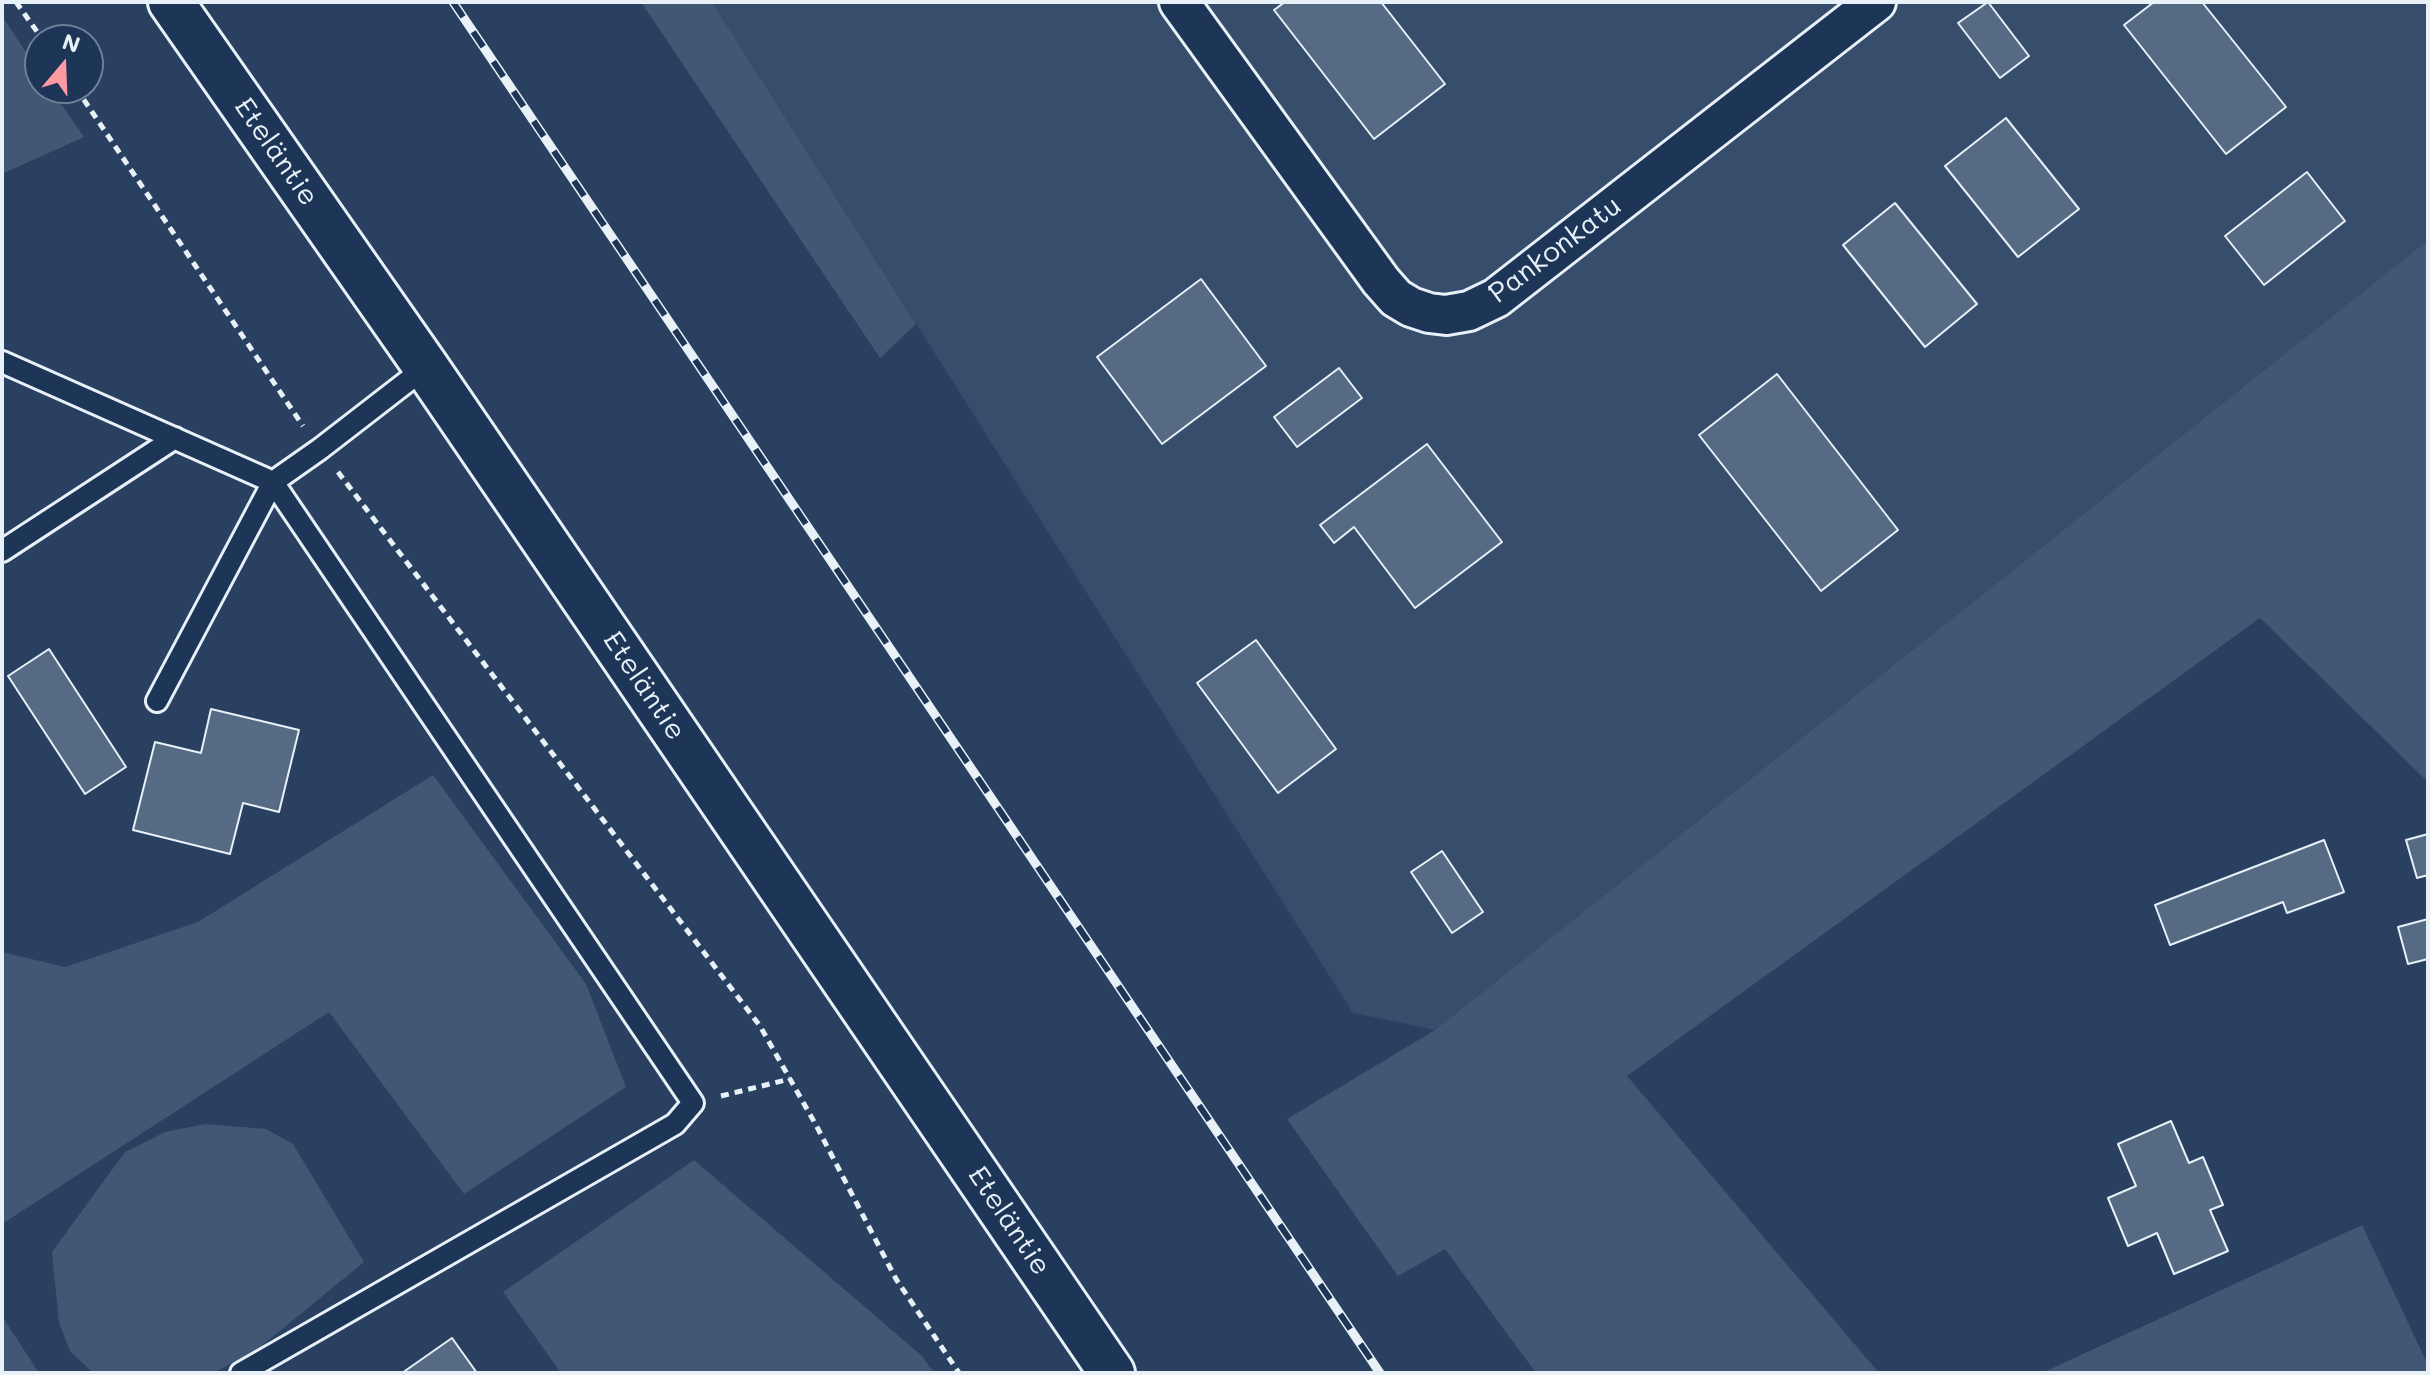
<!DOCTYPE html>
<html>
<head>
<meta charset="utf-8">
<style>
  body { margin:0 }
  #map { position:relative; width:2430px; height:1375px; overflow:hidden; background:#294061; font-family:Mali,sans-serif }
  canvas { display:block }
  .frame { position:absolute; inset:0; border:4px solid #e8f1f8; pointer-events:none }
  .north { position:absolute; left:24px; top:24px; width:80px; height:80px; box-sizing:border-box; background:#1d3557; border:2px solid #6e8097; border-radius:50%; rotate:19deg; font-size:22px; font-weight:700; line-height:32px; text-align:center; color:#e8f1f8 }
  .north::after { content:''; display:block; margin:auto; width:28px; height:36px; background:#ff9aa2; clip-path:polygon(50% 0,100% 100%,50% 72%,0 100%) }
</style>
</head>
<body>
<div id="map">
<canvas width="2430" height="1375"></canvas>
<div class="frame"></div>
<div class="north">N</div>
</div>
<script>
const ctx = document.querySelector('canvas').getContext('2d');
ctx.lineJoin = 'round';
function fillPath(path, color) { ctx.fillStyle = color; ctx.fill(path, 'evenodd'); }
const shape = rows => new Path2D(rows.map(r => 'M' + r).join(''));
function trace(path, color, width, dash) { ctx.strokeStyle = color; ctx.lineWidth = width; ctx.lineCap = dash ? 'butt' : 'round'; ctx.setLineDash(dash || []); ctx.stroke(path); }
function write(font, color, halo, rows, align = 'center') {
  ctx.font = font + ' Mali,sans-serif'; ctx.lineWidth = 8; ctx.setLineDash([]); ctx.textBaseline = 'middle'; ctx.strokeStyle = halo; ctx.fillStyle = color; for (const [text, x, y, turn = 0] of rows) {
    ctx.save(); ctx.translate(x, y); ctx.rotate((+turn || 0) * Math.PI / 180); ctx.textAlign = isNaN(turn) ? turn : align; if (halo) ctx.strokeText(text, 0, 0); ctx.fillText(text, 0, 0); ctx.restore();
  }
}
fillPath(shape([
  [712,2,2428,2,2428,240,1435,1030,1353,1013]
]), '#364d6b');
fillPath(shape([
  [641,2,712,2,916,324,880,358],
  [2,16,40,73,40,88,50,88,84,137,2,174],
  [2428,240,2428,782,2260,618,1627,1076,1879,1373,1536,1373,1445,1249,1398,1276,1287,1119,1435,1030],
  [433,775,586,984,626,1087,464,1194,329,1012,2,1224,2,952,65,967,198,922],
  [205,1124,266,1129,293,1144,364,1262,254,1352,213,1373,93,1373,70,1351,59,1323,52,1252,125,1152,165,1132],
  [694,1160,922,1356,934,1373,561,1373,503,1292],
  [2362,1225,2428,1365,2428,1373,2042,1373],
  [2,1316,39,1373,2,1373]
]), '#415774');
const building = shape([
  [1285,2,1381,2,1445,84,1374,139,1274,10,1285,2],
  [1988,2,2029,56,2000,78,1958,23,1988,2],
  [2154,2,2202,2,2286,107,2226,154,2124,25,2154,2],
  [2006,118,2079,209,2018,257,1945,166,2006,118],
  [2307,172,2345,221,2264,285,2225,236,2307,172],
  [1895,203,1977,304,1925,347,1843,245,1895,203],
  [1201,279,1266,366,1162,444,1097,357,1201,279],
  [1339,368,1362,398,1297,447,1274,417,1339,368],
  [1777,374,1898,530,1821,591,1699,435,1777,374],
  [1427,444,1502,542,1415,608,1354,527,1334,543,1320,525,1427,444],
  [1256,640,1336,749,1278,793,1197,683,1256,640],
  [49,649,126,767,85,794,8,676,49,649],
  [211,709,299,730,279,812,243,803,230,854,133,830,155,742,201,753,211,709],
  [2428,834,2428,875,2417,878,2406,840,2428,834],
  [2324,840,2344,892,2287,913,2283,902,2170,945,2155,905,2324,840],
  [1442,851,1483,912,1452,933,1411,872,1442,851],
  [2428,919,2428,959,2408,964,2398,927,2428,919],
  [2171,1121,2189,1163,2203,1157,2223,1205,2210,1210,2228,1251,2174,1274,2157,1233,2128,1246,2108,1198,2136,1186,2118,1144,2171,1121],
  [452,1338,477,1373,402,1373,452,1338]
]);
fillPath(building, '#556a83');
trace(building, '#e8f1f8', 2);
const service = shape([
  [2,362,273,482,320,449,426,367],
  [2,551,175,438],
  [157,701,273,482,693,1103,675,1124,241,1373]
]);
const minor = shape([
  [1179,2,1381,281,1396,298,1411,307,1429,313,1446,315,1469,311,1496,298,1876,2]
]);
const secondary = shape([
  [171,2,426,367,1112,1373]
]);
trace(service, '#e8f1f8', 26);
trace(minor, '#e8f1f8', 44);
trace(secondary, '#e8f1f8', 50);
trace(shape([
  [16,2,43,40],
  [76,88,303,426],
  [338,472,760,1026,816,1125,896,1279,959,1373],
  [721,1096,790,1079]
]), '#e8f1f8', 5, [8, 6]);
trace(service, '#1d3557', 20);
trace(minor, '#1d3557', 38);
trace(secondary, '#1d3557', 44);
const rail = shape([
  [453,2,1380,1373]
]);
trace(rail, '#e8f1f8', 9);
trace(rail, '#1d3557', 6, [18]);
write('28px', '#e8f1f8', '#1d3557', [
  ["Eteläntie",276,152,55],
  ["Pankonkatu",1555,250,-37],
  ["Eteläntie",644,686,56],
  ["Eteläntie",1009,1221,56]
]);
</script>
</body>
</html>
